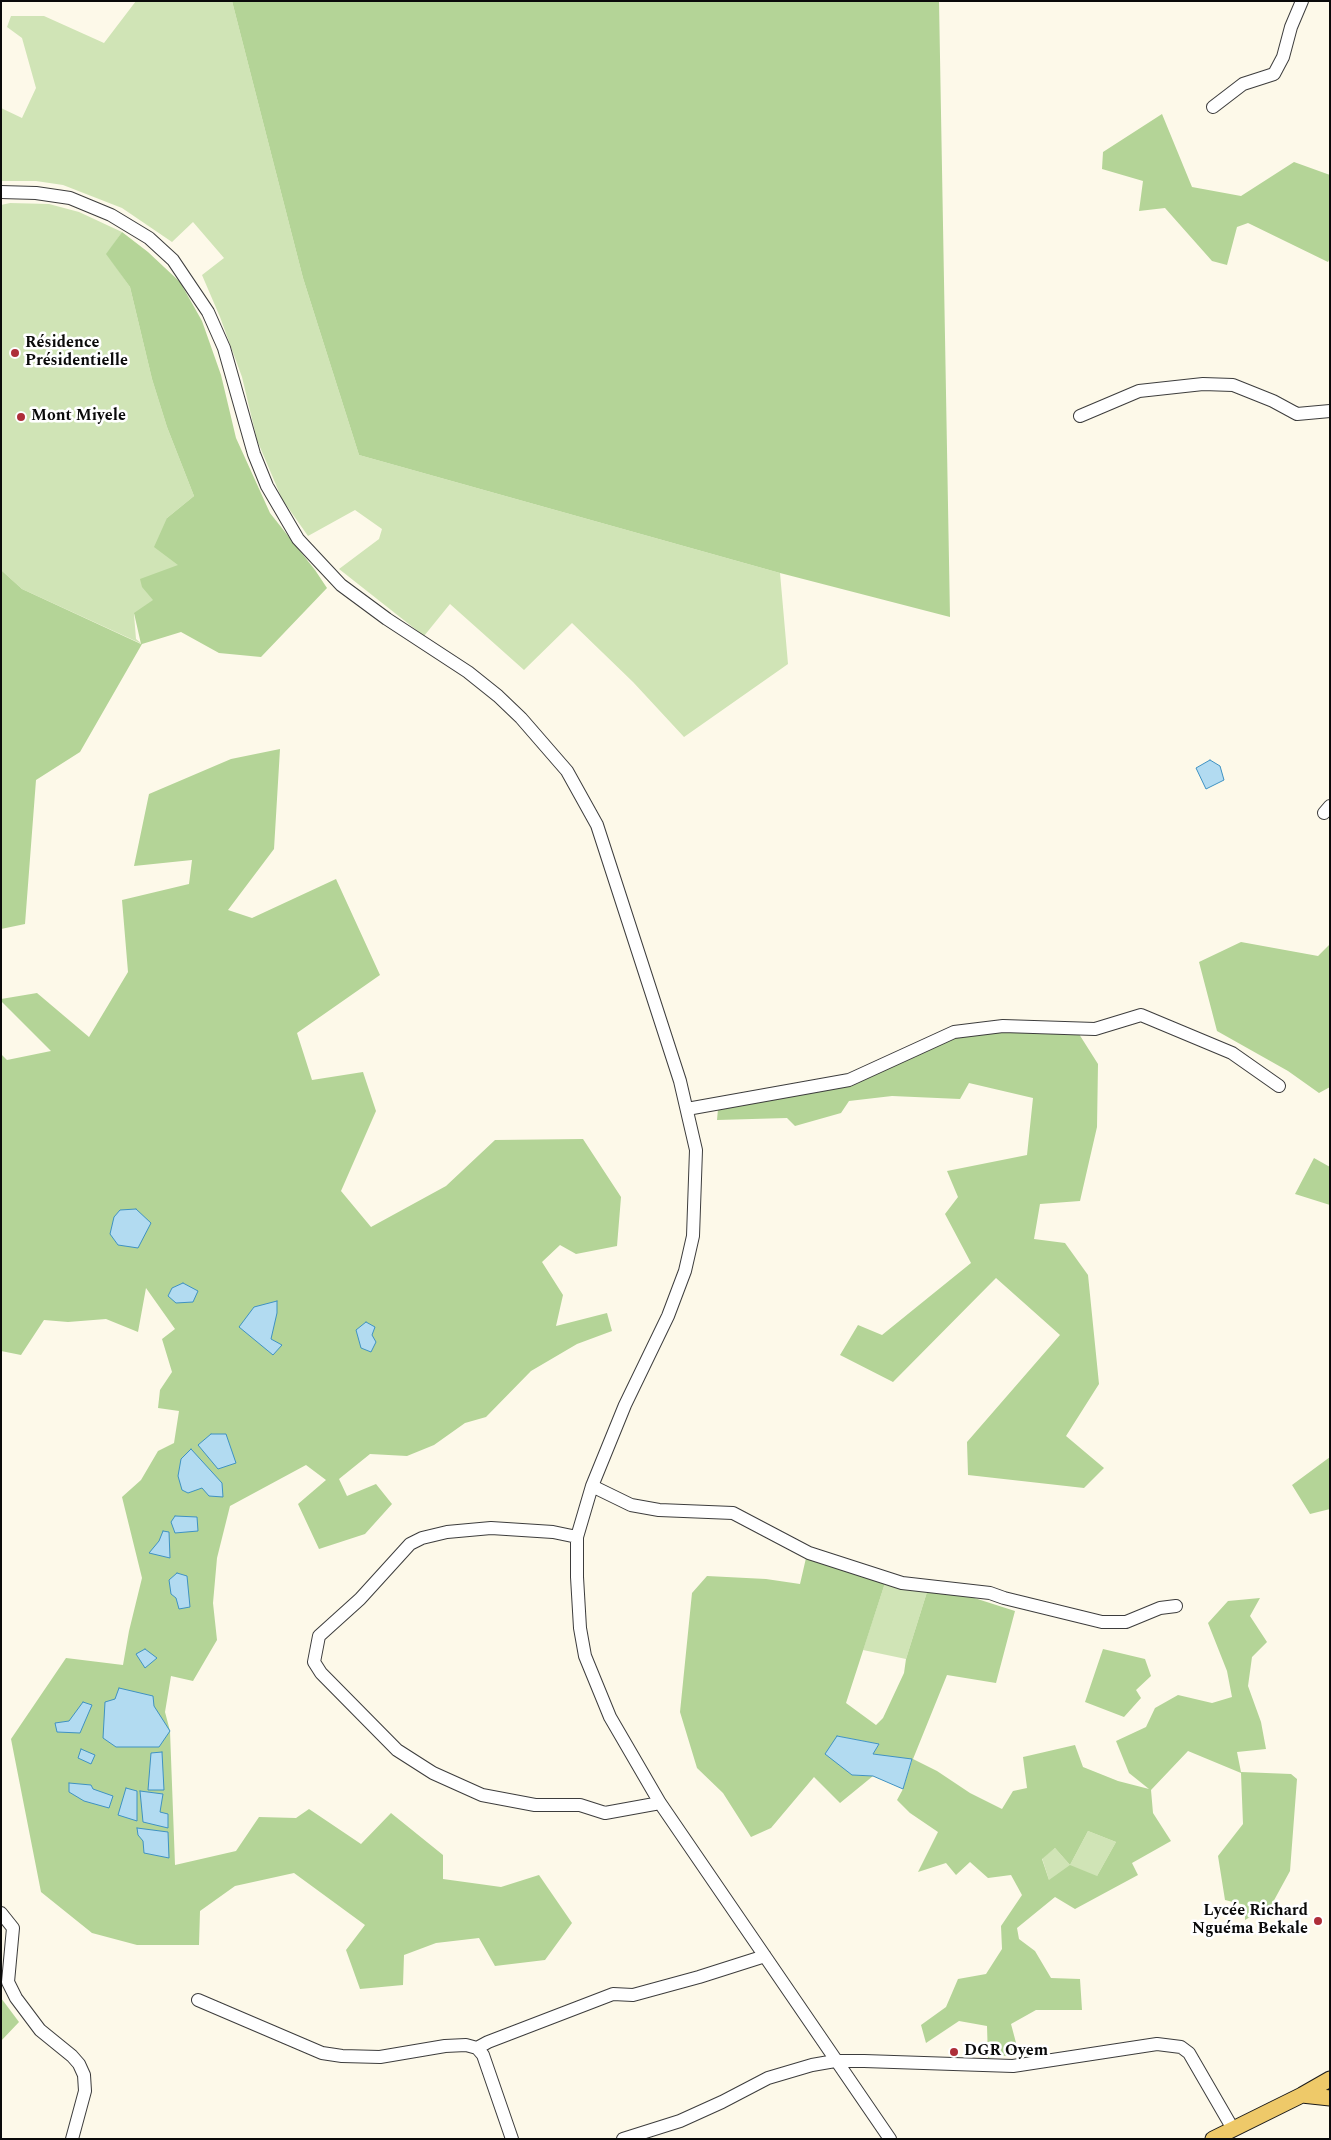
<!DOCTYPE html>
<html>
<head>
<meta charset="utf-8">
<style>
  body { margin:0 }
  #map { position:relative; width:1331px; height:2140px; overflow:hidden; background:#fdf9e9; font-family:Spectral,serif }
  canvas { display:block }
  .frame { position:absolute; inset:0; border:2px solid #0a0a0a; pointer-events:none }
</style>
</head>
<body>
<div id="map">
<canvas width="1331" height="2140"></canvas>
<div class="frame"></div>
</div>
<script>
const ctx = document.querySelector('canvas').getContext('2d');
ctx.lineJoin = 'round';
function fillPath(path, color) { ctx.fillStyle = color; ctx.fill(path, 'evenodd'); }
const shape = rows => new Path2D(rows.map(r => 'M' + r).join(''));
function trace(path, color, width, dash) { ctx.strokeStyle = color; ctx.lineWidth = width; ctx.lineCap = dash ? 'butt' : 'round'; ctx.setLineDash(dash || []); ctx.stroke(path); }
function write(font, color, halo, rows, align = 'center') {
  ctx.font = font + ' Spectral,serif'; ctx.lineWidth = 5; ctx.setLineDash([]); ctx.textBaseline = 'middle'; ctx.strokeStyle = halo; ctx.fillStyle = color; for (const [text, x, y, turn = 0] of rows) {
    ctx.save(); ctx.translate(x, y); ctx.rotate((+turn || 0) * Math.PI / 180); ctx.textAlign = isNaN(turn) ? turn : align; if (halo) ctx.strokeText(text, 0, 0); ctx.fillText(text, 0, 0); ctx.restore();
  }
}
fillPath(shape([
  [136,1,232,1,303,278,359,455,780,573,788,664,684,737,633,682,572,623,524,670,450,604,424,636,339,569,379,539,382,529,355,510,308,536,282,499,257,440,242,377,220,317,202,275,224,258,193,222,172,242,122,208,63,185,36,181,1,181,1,108,22,118,36,88,22,38,7,27,11,16,44,16,104,43],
  [10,203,49,204,79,212,122,232,107,254,130,287,152,379,167,427,194,496,167,518,179,565,153,601,134,614,136,639,142,644,22,589,1,570,1,205],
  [885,1583,927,1592,906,1659,863,1650],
  [1088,1831,1116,1842,1097,1876,1049,1880,1042,1858,1055,1848,1070,1865]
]), '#d0e4b6');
fillPath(shape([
  [232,1,939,1,950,617,780,573,359,455,303,278],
  [1162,114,1192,187,1241,196,1294,162,1330,175,1330,258,1328,262,1248,223,1237,227,1227,265,1212,261,1165,208,1139,211,1143,181,1102,169,1103,152],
  [122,232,148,252,180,282,202,321,221,375,236,438,270,513,315,570,327,588,261,657,219,653,181,632,142,644,80,752,36,780,25,924,1,929,1,570,22,589,141,644,134,613,153,600,142,587,140,579,178,565,154,547,167,518,194,496,167,427,152,379,130,287,106,254],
  [280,749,274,849,228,910,252,918,336,879,380,975,297,1033,312,1080,363,1072,376,1111,341,1191,371,1227,446,1186,495,1140,583,1139,621,1197,617,1246,576,1254,560,1245,542,1262,563,1295,556,1326,607,1313,612,1331,577,1344,531,1371,486,1417,465,1423,434,1445,407,1456,370,1454,339,1479,347,1496,376,1484,392,1504,365,1534,319,1549,298,1504,326,1480,306,1465,230,1506,217,1558,213,1603,217,1640,193,1681,171,1676,165,1712,170,1731,175,1865,236,1851,259,1817,296,1818,309,1809,361,1844,391,1813,443,1855,443,1879,501,1887,539,1875,572,1923,545,1960,495,1966,479,1938,436,1943,404,1955,403,1985,360,1989,346,1950,365,1925,294,1873,235,1886,200,1911,199,1945,137,1945,92,1933,41,1892,11,1739,66,1658,123,1665,129,1631,142,1578,122,1497,141,1480,158,1451,174,1443,179,1411,158,1408,160,1390,172,1372,162,1339,175,1329,146,1288,138,1332,106,1319,68,1322,44,1320,21,1355,1,1351,1,1054,7,1060,51,1051,1,1001,1,999,37,993,89,1037,128,972,122,900,189,884,192,860,134,866,149,794,231,759],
  [1241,942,1318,956,1330,944,1330,1087,1319,1093,1288,1071,1217,1031,1199,962],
  [1007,1032,1079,1034,1098,1064,1097,1127,1080,1201,1040,1204,1034,1239,1065,1243,1088,1275,1099,1384,1066,1436,1104,1468,1084,1488,968,1475,967,1442,1060,1335,996,1278,893,1382,840,1355,858,1325,882,1335,971,1263,945,1214,958,1197,947,1171,1027,1155,1033,1098,969,1083,960,1099,892,1096,849,1101,841,1113,795,1126,787,1118,717,1120,718,1109,850,1085,955,1037],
  [1314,1158,1330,1167,1330,1205,1295,1194],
  [1330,1457,1330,1509,1310,1514,1292,1485],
  [806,1558,885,1583,846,1703,876,1725,883,1718,904,1673,906,1659,927,1592,968,1596,1015,1611,996,1683,947,1675,913,1759,937,1771,970,1793,1002,1809,1013,1791,1027,1788,1023,1757,1075,1745,1083,1767,1118,1781,1149,1789,1129,1773,1116,1741,1146,1727,1155,1708,1178,1695,1212,1703,1232,1697,1227,1671,1208,1623,1228,1601,1260,1598,1250,1616,1267,1642,1252,1657,1248,1686,1261,1722,1266,1749,1237,1752,1241,1772,1291,1774,1297,1779,1290,1871,1272,1904,1245,1920,1245,1905,1225,1900,1218,1856,1243,1824,1241,1773,1188,1751,1151,1790,1153,1813,1171,1841,1132,1863,1138,1875,1075,1909,1055,1897,1017,1928,1019,1939,1035,1951,1051,1978,1080,1979,1082,2010,1036,2010,1011,2024,1019,2054,988,2058,987,2026,959,2021,926,2043,921,2025,946,2007,958,1979,986,1974,1002,1949,1001,1926,1022,1895,1011,1875,988,1878,970,1862,956,1875,946,1863,918,1872,938,1832,910,1813,897,1800,903,1789,912,1760,872,1754,879,1744,837,1736,852,1775,873,1776,840,1803,814,1777,771,1828,751,1837,723,1793,697,1768,680,1712,692,1593,707,1576,766,1579,800,1584],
  [1088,1831,1116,1842,1097,1876,1070,1865],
  [1055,1848,1070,1865,1049,1880,1042,1859],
  [1103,1649,1145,1659,1151,1676,1136,1690,1141,1698,1124,1717,1085,1702],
  [1,1998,19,2022,1,2041]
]), '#b4d497');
const water = shape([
  [1210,760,1220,766,1224,780,1206,789,1196,768,1210,760],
  [136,1209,151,1223,138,1248,118,1245,110,1234,114,1217,120,1210,136,1209],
  [183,1283,198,1291,193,1302,176,1303,168,1296,172,1288,183,1283],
  [277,1301,277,1313,271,1339,282,1345,273,1355,239,1327,254,1307,277,1301],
  [366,1322,375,1327,372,1335,376,1342,371,1352,361,1348,356,1330,366,1322],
  [211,1434,226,1434,236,1463,218,1469,198,1445,211,1434],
  [191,1449,222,1483,223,1497,209,1496,202,1488,188,1493,182,1490,178,1476,181,1459,191,1449],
  [175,1516,197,1517,198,1531,175,1533,171,1522,175,1516],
  [163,1531,169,1532,170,1558,149,1553,159,1541,163,1531],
  [177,1573,187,1576,190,1607,179,1609,176,1598,171,1594,169,1580,177,1573],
  [145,1649,157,1658,145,1668,136,1654,145,1649],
  [119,1688,153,1696,154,1706,170,1731,159,1747,116,1747,103,1738,105,1702,115,1699,119,1688],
  [83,1702,92,1705,80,1733,57,1732,55,1723,69,1721,83,1702],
  [837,1736,879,1744,873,1754,912,1759,903,1789,873,1776,852,1775,825,1754,837,1736],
  [81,1749,95,1755,91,1764,78,1758,81,1749],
  [162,1752,164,1790,148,1790,151,1753,162,1752],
  [69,1783,91,1785,93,1789,113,1796,109,1808,84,1801,69,1792,69,1783],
  [126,1788,137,1791,137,1821,118,1815,126,1788],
  [140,1791,163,1794,160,1812,168,1814,168,1828,143,1822,140,1791],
  [137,1828,168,1832,169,1858,144,1853,143,1841,138,1835,137,1828]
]);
fillPath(water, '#b2dbf1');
trace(water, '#3f92c2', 1);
const minor = shape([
  [1213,107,1243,84,1274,74,1283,57,1291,27,1302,1],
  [1,192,36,193,70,198,111,215,149,238,173,260,208,312,224,348,254,454,267,486,298,539,341,585,387,619,468,672,498,696,521,718,567,771,597,825,680,1081,696,1150,693,1236,685,1271,668,1316,625,1405,592,1486,577,1537,577,1577,580,1628,585,1656,610,1717,660,1803,890,2139],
  [1080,416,1139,391,1203,384,1233,385,1273,401,1297,414,1330,411],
  [1324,813,1330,806],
  [687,1109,849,1080,954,1032,1003,1026,1095,1029,1141,1015,1232,1053,1279,1086],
  [592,1486,631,1505,659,1510,733,1513,809,1553,902,1583,990,1593,1004,1598,1102,1622,1126,1622,1160,1608,1176,1606],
  [577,1537,553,1532,491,1528,447,1532,422,1538,410,1544,360,1599,319,1636,314,1662,321,1673,397,1750,433,1773,482,1795,535,1805,580,1805,605,1813,660,1803],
  [1,1913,13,1928,8,1982,16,1998,40,2030,72,2056,79,2064,84,2075,85,2091,72,2139],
  [198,2000,322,2053,342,2056,380,2057,445,2046,466,2045,477,2048,483,2055,512,2139],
  [477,2048,488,2042,613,1994,633,1995,699,1977,765,1956],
  [623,2139,680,2121,722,2102,768,2078,812,2065,835,2061,864,2061,1013,2066,1157,2044,1181,2047,1189,2053,1233,2129]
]);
const major = shape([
  [1302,2095,1330,2098],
  [1213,2139,1302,2095,1330,2079]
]);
trace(minor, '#3d3d3d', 14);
trace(major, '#1b1b1b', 17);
trace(minor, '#fff', 12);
trace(major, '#eec969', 15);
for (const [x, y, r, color] of [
  [15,353,5,"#ae2e39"],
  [21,417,5,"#ae2e39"],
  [1318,1921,5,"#ae2e39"],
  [954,2052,5,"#ae2e39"]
]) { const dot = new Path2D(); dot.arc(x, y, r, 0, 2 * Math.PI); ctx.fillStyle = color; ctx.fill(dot); trace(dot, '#fff', 2); }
write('bold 16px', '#0a0a0a', '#fff', [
  ["Résidence",25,344],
  ["Présidentielle",25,362],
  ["Mont Miyele",31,417],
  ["Lycée Richard",1308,1912,"right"],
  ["Nguéma Bekale",1308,1930,"right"],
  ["DGR Oyem",964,2052]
], 'left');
</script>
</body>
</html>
